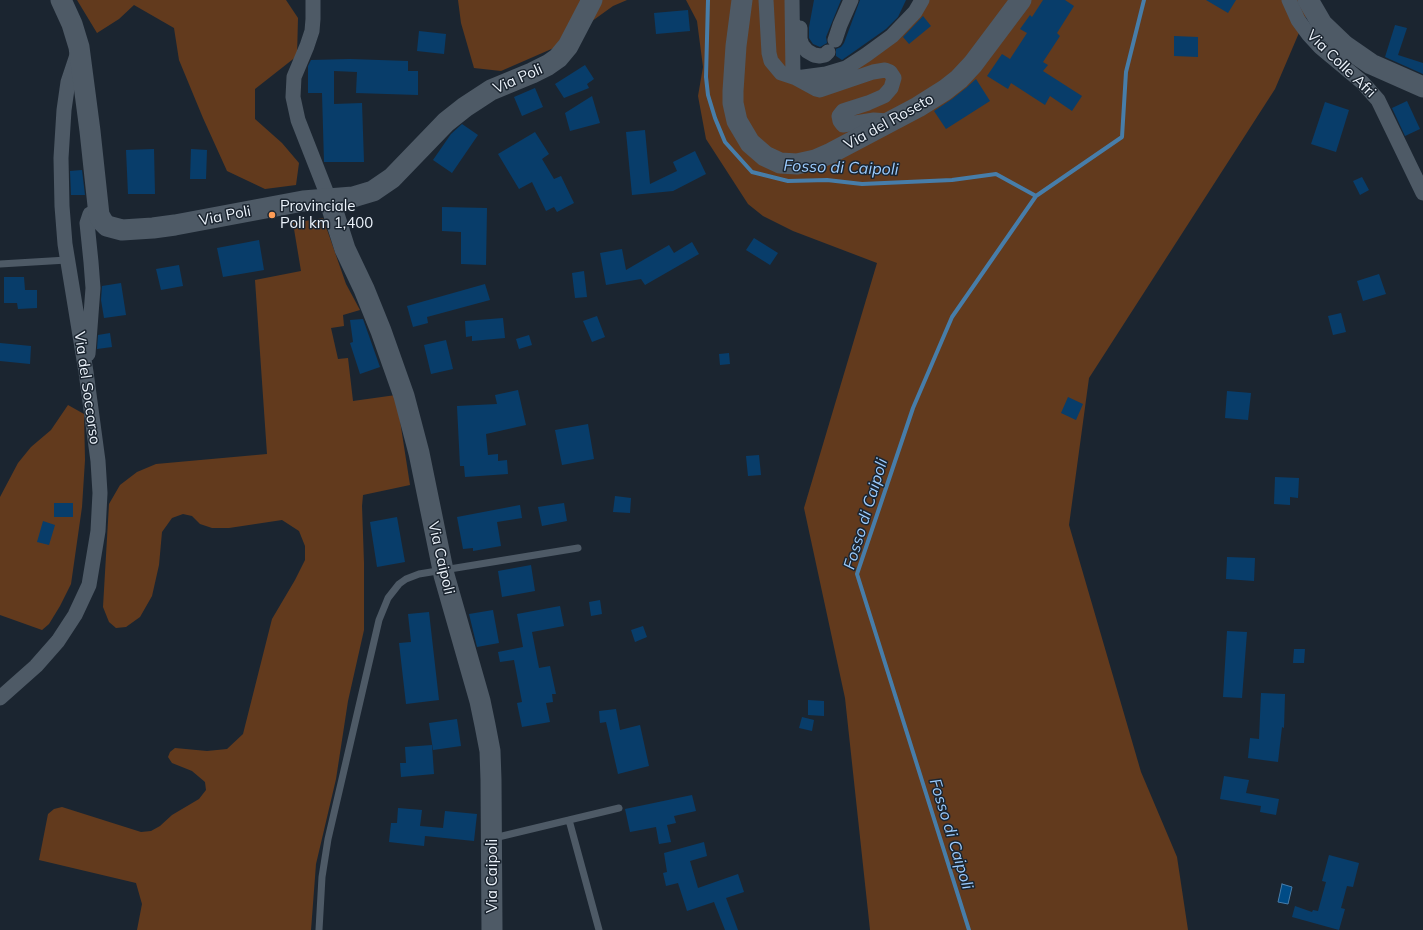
<!DOCTYPE html>
<html>
<head>
<meta charset="utf-8">
<style>
  body { margin:0 }
  canvas { display:block; background:#1b2530 }
</style>
</head>
<body>
<canvas width="1423" height="930"></canvas>
<script>
const ctx = document.querySelector('canvas').getContext('2d');
ctx.lineJoin = 'round';
function fillPath(path, color) { ctx.fillStyle = color; ctx.fill(path, 'evenodd'); }
const shape = rows => new Path2D(rows.map(r => 'M' + r).join(''));
function trace(path, color, width, dash) { ctx.strokeStyle = color; ctx.lineWidth = width; ctx.lineCap = dash ? 'butt' : 'round'; ctx.setLineDash(dash || []); ctx.stroke(path); }
function write(font, color, halo, rows, align = 'center') {
  ctx.font = font + ' Mulish,sans-serif'; ctx.lineWidth = 3; ctx.setLineDash([]); ctx.textBaseline = 'middle'; ctx.strokeStyle = halo; ctx.fillStyle = color; for (const [text, x, y, turn = 0] of rows) {
    ctx.save(); ctx.translate(x, y); ctx.rotate((+turn || 0) * Math.PI / 180); ctx.textAlign = isNaN(turn) ? turn : align; if (halo) ctx.strokeText(text, 0, 0); ctx.fillText(text, 0, 0); ctx.restore();
  }
}
fillPath(shape([
  [77,0,286,0,298,18,297,56,255,89,255,119,282,143,299,163,296,185,265,189,227,171,203,118,179,60,174,28,134,5,119,19,97,33],
  [458,0,627,0,613,6,556,47,501,71,474,68,461,23],
  [686,0,787,0,796,78,846,68,922,0,1313,0,1275,89,1089,378,1069,525,1141,772,1177,857,1188,930,870,930,845,698,804,508,877,263,793,231,763,216,748,204,706,139,698,96,703,67,697,21],
  [323,218,346,284,360,310,343,315,344,326,331,328,338,359,348,358,353,401,396,395,410,485,363,495,362,506,364,563,364,630,348,701,336,779,316,864,311,930,137,930,142,904,136,883,39,860,48,814,54,809,62,807,141,832,151,831,160,826,172,815,199,799,206,790,205,782,192,771,172,763,168,757,170,752,175,748,207,751,227,749,243,734,272,619,295,580,305,560,305,546,299,531,282,520,229,528,212,528,200,524,192,516,183,514,172,518,162,532,159,565,152,596,140,617,126,627,116,628,109,622,103,607,109,504,120,485,137,472,156,464,267,454,255,280,301,271,293,223],
  [68,405,84,414,85,460,82,507,71,584,60,606,49,624,42,630,0,615,0,497,18,463,31,447,51,430]
]), '#623a1d');
const water = shape([
  [1282,884,1292,887,1288,904,1278,902,1282,884]
]);
fillPath(water, '#004b86');
trace(water, '#477da9', 1);
trace(shape([
  [708,0,706,77,708,95,715,118,725,142,752,172,788,181,827,180,862,184,952,180,996,174,1036,196,952,317,913,408,857,574,969,930],
  [1036,196,1122,137,1126,72,1144,0]
]), '#477da9', 4);
fillPath(shape([
  [814,0,841,0,826,37,827,43,820,47,813,44,809,38,809,27],
  [860,0,906,0,898,17,886,29,842,60,836,56,836,49,841,47,844,43],
  [1043,0,1065,0,1074,6,1057,33,1060,36,1043,62,1048,65,1043,71,1082,96,1072,111,1050,96,1045,105,1011,83,1008,89,987,76,1002,54,1010,59,1027,33,1020,29,1030,15,1032,17],
  [1206,0,1236,0,1228,13],
  [688,10,690,31,656,34,654,13],
  [923,16,931,26,909,44,903,37],
  [1395,25,1407,28,1398,55,1423,63,1423,74,1385,57],
  [419,31,446,34,444,54,417,51],
  [1174,36,1198,37,1198,57,1174,56],
  [350,59,408,61,408,71,418,71,418,95,356,93,357,72,334,71,334,104,362,103,364,162,324,162,322,93,308,93,308,66,311,60],
  [585,65,594,79,587,84,589,88,564,98,555,84],
  [976,79,990,101,946,129,934,111,952,99,966,88],
  [535,88,543,107,522,116,514,97],
  [592,96,600,123,570,131,565,113],
  [1407,101,1420,129,1405,136,1392,108],
  [1325,102,1349,110,1336,152,1311,144],
  [462,124,478,135,452,173,433,160,451,134],
  [645,130,650,184,677,171,673,162,695,151,706,174,673,191,632,195,626,132],
  [535,132,549,154,542,159,554,179,561,176,574,203,557,212,554,207,546,211,532,182,519,189,498,154],
  [154,149,155,194,128,194,126,150],
  [191,149,207,150,206,179,190,179],
  [82,170,85,195,71,195,70,171],
  [1362,177,1369,190,1360,195,1353,181],
  [442,207,487,208,486,265,461,264,461,232,442,231],
  [754,238,778,253,770,265,746,250],
  [259,240,264,270,223,277,217,248],
  [692,242,699,254,645,285,641,279,606,285,600,253,622,249,626,270,669,245,674,253],
  [179,265,183,286,161,290,156,269],
  [584,271,587,297,575,298,572,273],
  [1379,274,1386,294,1363,301,1357,281],
  [4,277,24,277,25,290,37,290,37,308,18,309,17,303,4,303],
  [121,283,126,315,104,318,101,300,102,286],
  [485,284,490,300,427,317,428,323,413,327,407,306],
  [1341,313,1346,332,1333,335,1328,316],
  [597,316,605,337,592,342,583,321],
  [503,318,505,338,472,341,472,336,466,337,465,321],
  [363,319,380,367,360,374,350,343,353,342,350,320],
  [110,333,112,347,97,349,98,335],
  [529,335,532,345,519,349,516,339],
  [446,340,453,369,431,374,424,345],
  [0,343,31,346,30,364,0,361],
  [729,353,730,364,720,365,719,354],
  [518,390,526,425,486,434,488,455,498,454,498,461,507,460,508,474,465,477,464,466,460,466,457,406,497,404,495,395],
  [1227,391,1251,393,1248,420,1225,418],
  [1068,397,1083,404,1076,420,1061,413],
  [588,424,594,459,562,465,555,430],
  [759,455,761,475,748,476,746,456],
  [1275,477,1299,478,1298,498,1290,497,1290,505,1274,504],
  [615,496,631,498,630,513,613,512],
  [54,503,73,503,73,517,54,517],
  [564,503,567,521,542,526,538,507],
  [520,505,522,518,497,522,501,546,473,551,473,548,463,549,457,517],
  [397,517,405,562,377,567,370,522],
  [43,521,55,525,49,545,37,542],
  [1227,557,1255,558,1254,581,1226,579],
  [531,565,535,591,502,597,498,571],
  [600,600,602,614,591,616,589,602],
  [560,606,564,626,532,632,539,668,550,666,556,694,552,694,553,702,546,703,550,722,522,727,517,703,522,702,514,660,500,662,498,652,523,647,517,614],
  [493,610,499,643,477,647,469,614],
  [429,612,439,700,406,704,399,643,411,642,408,614],
  [643,626,647,637,635,642,631,630],
  [1227,631,1247,632,1242,698,1223,697],
  [1294,649,1305,649,1304,663,1293,663],
  [1261,693,1285,694,1284,728,1282,727,1278,762,1248,758,1250,738,1259,739],
  [808,700,824,701,824,716,808,715],
  [616,709,620,730,640,725,649,766,618,774,606,722,600,723,599,711],
  [802,717,814,720,812,731,799,728],
  [457,719,461,746,433,750,429,723],
  [432,745,434,774,401,777,400,763,406,763,405,747],
  [1224,776,1249,780,1246,793,1279,799,1276,815,1260,812,1261,806,1220,799],
  [692,795,696,811,674,816,676,823,667,825,671,842,659,844,656,827,630,832,625,809],
  [398,808,422,810,420,826,443,828,445,811,477,814,474,841,425,836,424,846,389,842,391,823,397,823],
  [704,842,707,856,690,861,698,888,738,874,744,892,726,898,738,930,725,930,714,902,687,911,678,883,666,886,663,873,667,872,664,853],
  [1329,855,1359,863,1353,887,1347,886,1341,908,1345,909,1339,930,1292,917,1295,906,1312,912,1313,910,1318,911,1326,882,1322,881]
]), '#083d6a');
trace(shape([
  [0,264,67,260],
  [569,820,599,930],
  [494,838,619,808],
  [319,930,322,877,328,839,379,620,388,598,399,584,406,579,419,574,578,548]
]), '#4e5a66', 7);
trace(shape([
  [313,0,313,19,312,31,307,46,294,77,293,97,298,120,329,199],
  [766,0,769,53,771,61,781,73,796,78,826,74,846,68,866,55,892,36,915,12,922,0],
  [792,0,793,77],
  [1289,0,1298,20,1309,35,1320,47,1362,82,1378,100,1423,193],
  [800,28,800,39,802,45,807,51,814,55,820,56,825,55,828,52],
  [835,40,840,25,851,0],
  [794,77,816,89,820,90,873,72,885,70,890,72,894,78,891,88,884,96,868,103,843,111,839,116,840,121,843,125,874,120,888,121],
  [88,354,93,288,91,262,87,223,90,214,98,211],
  [0,698,36,666,58,641,75,615,89,585,98,531,100,493,98,461,86,372,65,244,62,206,61,158,64,110,68,82,78,52]
]), '#4e5a66', 15);
trace(shape([
  [61,0,72,24,79,47,90,131,99,215,103,222,107,226,122,230,153,228,175,225,303,201,353,197,373,191,392,178,446,122,465,107,491,90,532,73,548,65,558,58,568,46,592,0],
  [742,0,736,46,733,91,733,103,737,121,750,143,765,156,780,163,797,164,815,160,831,153,918,107,945,90,959,79,973,64,1021,0],
  [1308,0,1322,24,1345,46,1371,64,1423,87],
  [329,199,345,249,364,289,381,331,404,396,419,453,444,575,480,701,485,725,490,751,491,780,492,930]
]), '#4e5a66', 21);
for (const [x, y, r, color] of [
  [272,215,4,"#fd9c56"]
]) { const dot = new Path2D(); dot.arc(x, y, r, 0, 2 * Math.PI); ctx.fillStyle = color; ctx.fill(dot); trace(dot, '#1b2530', 1.5); }
write('15px', '#ecf3fb', '#1b2530', [
  ["Via Colle Afri",1341,64,44],
  ["Via Poli",518,79,-24],
  ["Via del Roseto",889,122,-29],
  ["Via Poli",225,216,-11],
  ["Via del Soccorso",87,388,82],
  ["Via Caipoli",441,558,77],
  ["Via Caipoli",492,876,-90]
]);
write('15px', '#ecf3fb', '#1b2530', [
  ["Provinciale",280,206],
  ["Poli km 1,400",280,223]
], 'left');
write('italic 16px', '#9bcbfe', '#1b2530', [
  ["Fosso di Caipoli",841,168,2],
  ["Fosso di Caipoli",866,514,-73],
  ["Fosso di Caipoli",951,834,73]
]);
</script>
</body>
</html>
